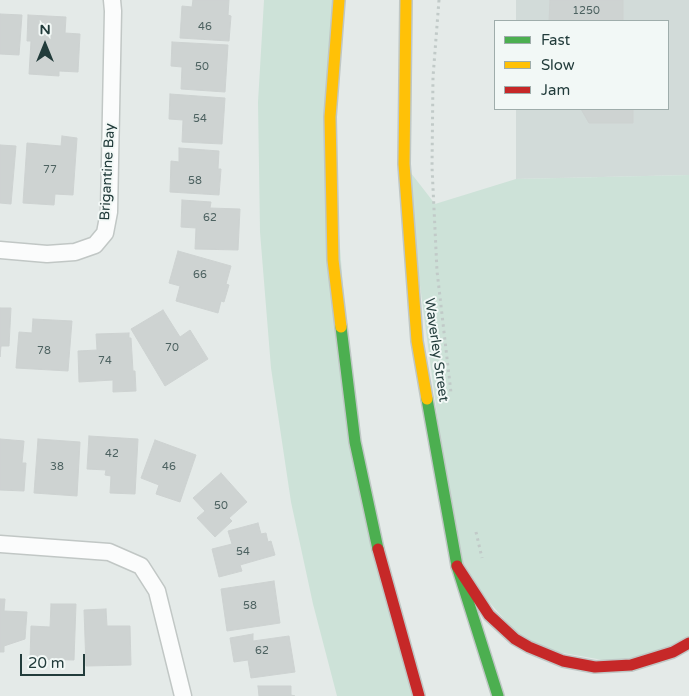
<!DOCTYPE html>
<html>
<head>
<meta charset="utf-8">
<style>
  body { margin:0 }
  #map { position:relative; width:689px; height:696px; overflow:hidden; background:#e4eae8; font-family:"Varela Round",sans-serif }
  canvas { display:block }
  .legend { position:absolute; left:494px; top:20px; width:175px; height:90px; box-sizing:border-box; background:#f2f8f6; border:1px solid #9fadab; margin:0; padding:6px 9px; list-style:none; font-size:15px; color:#223c3b }
  .legend li { display:flex; align-items:center; gap:10px; height:25px }
  .legend b { width:25px; border:1px solid #9fadab }
  .north { position:absolute; left:20px; top:20px; width:50px; height:50px; -webkit-text-stroke:4px #f2f8f6; paint-order:stroke; rotate:0deg; font-size:14px; font-weight:700; line-height:20px; text-align:center; color:#223c3b }
  .north::after { content:''; display:block; margin:auto; width:18px; height:22px; background:#223c3b; clip-path:polygon(50% 0,100% 100%,50% 72%,0 100%) }
  .scale { position:absolute; left:20px; top:654px; width:65px; height:22px; box-sizing:border-box; border:2px solid #223c3b; border-top:0; padding-left:6px; font-size:15px; line-height:18px; white-space:nowrap; color:#223c3b; -webkit-text-stroke:4px #f2f8f6; paint-order:stroke }
</style>
</head>
<body>
<div id="map">
<canvas width="689" height="696"></canvas>
<ul class="legend">
<li><b style="height:6px;background:#4caf50"></b>Fast</li>
<li><b style="height:6px;background:#ffc107"></b>Slow</li>
<li><b style="height:6px;background:#c62828"></b>Jam</li>
</ul>
<div class="north">N</div>
<div class="scale">20 m</div>
</div>
<script>
const ctx = document.querySelector('canvas').getContext('2d');
ctx.lineJoin = 'round';
function fillPath(path, color) { ctx.fillStyle = color; ctx.fill(path, 'evenodd'); }
const shape = rows => new Path2D(rows.map(r => 'M' + r).join(''));
function trace(path, color, width, dash) { ctx.strokeStyle = color; ctx.lineWidth = width; ctx.lineCap = dash ? 'butt' : 'round'; ctx.setLineDash(dash || []); ctx.stroke(path); }
function write(font, color, halo, rows, align = 'center') {
  ctx.font = font + ' "Varela Round",sans-serif'; ctx.lineWidth = 4; ctx.setLineDash([]); ctx.textBaseline = 'middle'; ctx.strokeStyle = halo; ctx.fillStyle = color; for (const [text, x, y, turn = 0] of rows) {
    ctx.save(); ctx.translate(x, y); ctx.rotate((+turn || 0) * Math.PI / 180); ctx.textAlign = isNaN(turn) ? turn : align; if (halo) ctx.strokeText(text, 0, 0); ctx.fillText(text, 0, 0); ctx.restore();
  }
}
fillPath(shape([
  [516,0,689,0,689,175,516,179,516,109,668,109,668,21,516,21]
]), '#d2dbd9');
fillPath(shape([
  [264,0,339,0,330,117,355,442,419,696,337,696,313,604,291,502,271,368,260,232,258,102],
  [404,164,435,204,516,179,689,175,689,643,631,665,529,647,457,566]
]), '#cde2d8');
const building = shape([
  [193,0,229,0,228,15,231,16,229,41,180,38,182,6,192,7,193,0],
  [550,0,623,0,623,21,549,21,550,0],
  [0,14,22,15,19,55,0,54,0,14],
  [28,15,66,17,65,33,80,34,78,72,59,71,59,76,29,74,31,41,27,41,28,15],
  [172,42,228,45,225,92,181,89,182,67,171,66,172,42],
  [170,94,225,98,222,144,182,142,183,120,169,119,170,94],
  [581,109,633,109,633,123,589,123,581,109],
  [62,136,77,138,73,195,55,194,54,205,23,203,27,143,61,146,62,136],
  [0,145,16,146,11,204,0,203,0,145],
  [179,148,219,151,218,169,221,169,219,195,170,192,171,161,179,162,179,148],
  [182,200,211,202,210,208,240,209,238,250,195,249,196,228,181,227,182,200],
  [178,251,231,266,226,284,229,285,224,302,221,301,218,313,176,301,180,286,169,283,178,251],
  [0,308,11,308,9,346,1,346,0,357,0,308],
  [163,310,180,337,190,330,208,359,165,386,131,329,163,310],
  [33,319,72,321,68,371,16,368,19,332,32,333,33,319],
  [129,333,129,338,131,338,133,371,135,371,136,391,113,392,113,380,79,382,78,351,97,350,96,334,129,333],
  [89,436,138,439,135,494,110,493,111,476,105,475,106,470,87,469,89,436],
  [0,439,24,441,22,463,26,463,24,491,0,490,0,439],
  [38,439,80,442,77,496,34,493,38,439],
  [155,440,196,455,180,502,156,494,159,485,141,478,155,440],
  [221,473,247,502,229,518,232,521,215,537,197,518,205,511,193,498,221,473],
  [258,523,261,534,266,533,268,542,271,541,275,555,240,565,242,571,219,577,212,549,232,544,228,531,258,523],
  [274,581,280,623,227,631,221,589,274,581],
  [0,599,5,599,4,611,27,612,25,639,4,646,4,652,0,652,0,599],
  [51,604,76,604,74,660,30,659,31,626,50,627,51,604],
  [106,609,107,626,130,626,131,665,86,666,84,610,106,609],
  [253,634,253,641,289,636,295,672,251,678,248,660,234,662,230,638,253,634],
  [258,686,291,686,291,695,295,696,259,696,258,686]
]);
fillPath(building, '#ced3d2');
trace(building, '#cdd2d1', 1);
const street = shape([
  [0,250,47,254,75,252,95,245,105,233,109,212,113,11,112,0],
  [0,544,109,552,141,566,157,591,183,696]
]);
const fast = shape([
  [341,327,355,442,378,549],
  [427,399,457,566,498,696]
]);
const slow = shape([
  [339,0,330,117,333,260,341,327],
  [406,0,404,164,417,341,427,399]
]);
const jam = shape([
  [378,549,419,696],
  [457,566,489,615,515,639,529,647,563,661,595,667,631,665,673,652,689,643]
]);
trace(street, '#c1c7c5', 19);
trace(fast, '#bfc7c5', 14);
trace(slow, '#bfc7c5', 14);
trace(jam, '#bfc7c5', 14);
trace(shape([
  [439,0,433,77,432,167,437,271,451,393],
  [476,532,482,558]
]), '#c1cac8', 3, [2.5, 4]);
trace(street, '#fbfcfc', 16);
trace(fast, '#4caf50', 11);
trace(slow, '#ffc107', 11);
trace(jam, '#c62828', 11);
write('11px', '#4d6261', null, [
  ["1250",586,11],
  ["46",205,27],
  ["50",202,67],
  ["54",200,119],
  ["77",50,170],
  ["58",195,181],
  ["62",210,218],
  ["66",200,275],
  ["70",172,348],
  ["78",44,351],
  ["74",105,361],
  ["42",112,454],
  ["38",57,467],
  ["46",169,467],
  ["50",221,506],
  ["54",243,552],
  ["58",250,606],
  ["62",262,651]
]);
write('14px', '#223c3b', '#f2f8f6', [
  ["Brigantine Bay",108,172,-87],
  ["Waverley Street",436,350,82]
]);
</script>
</body>
</html>
